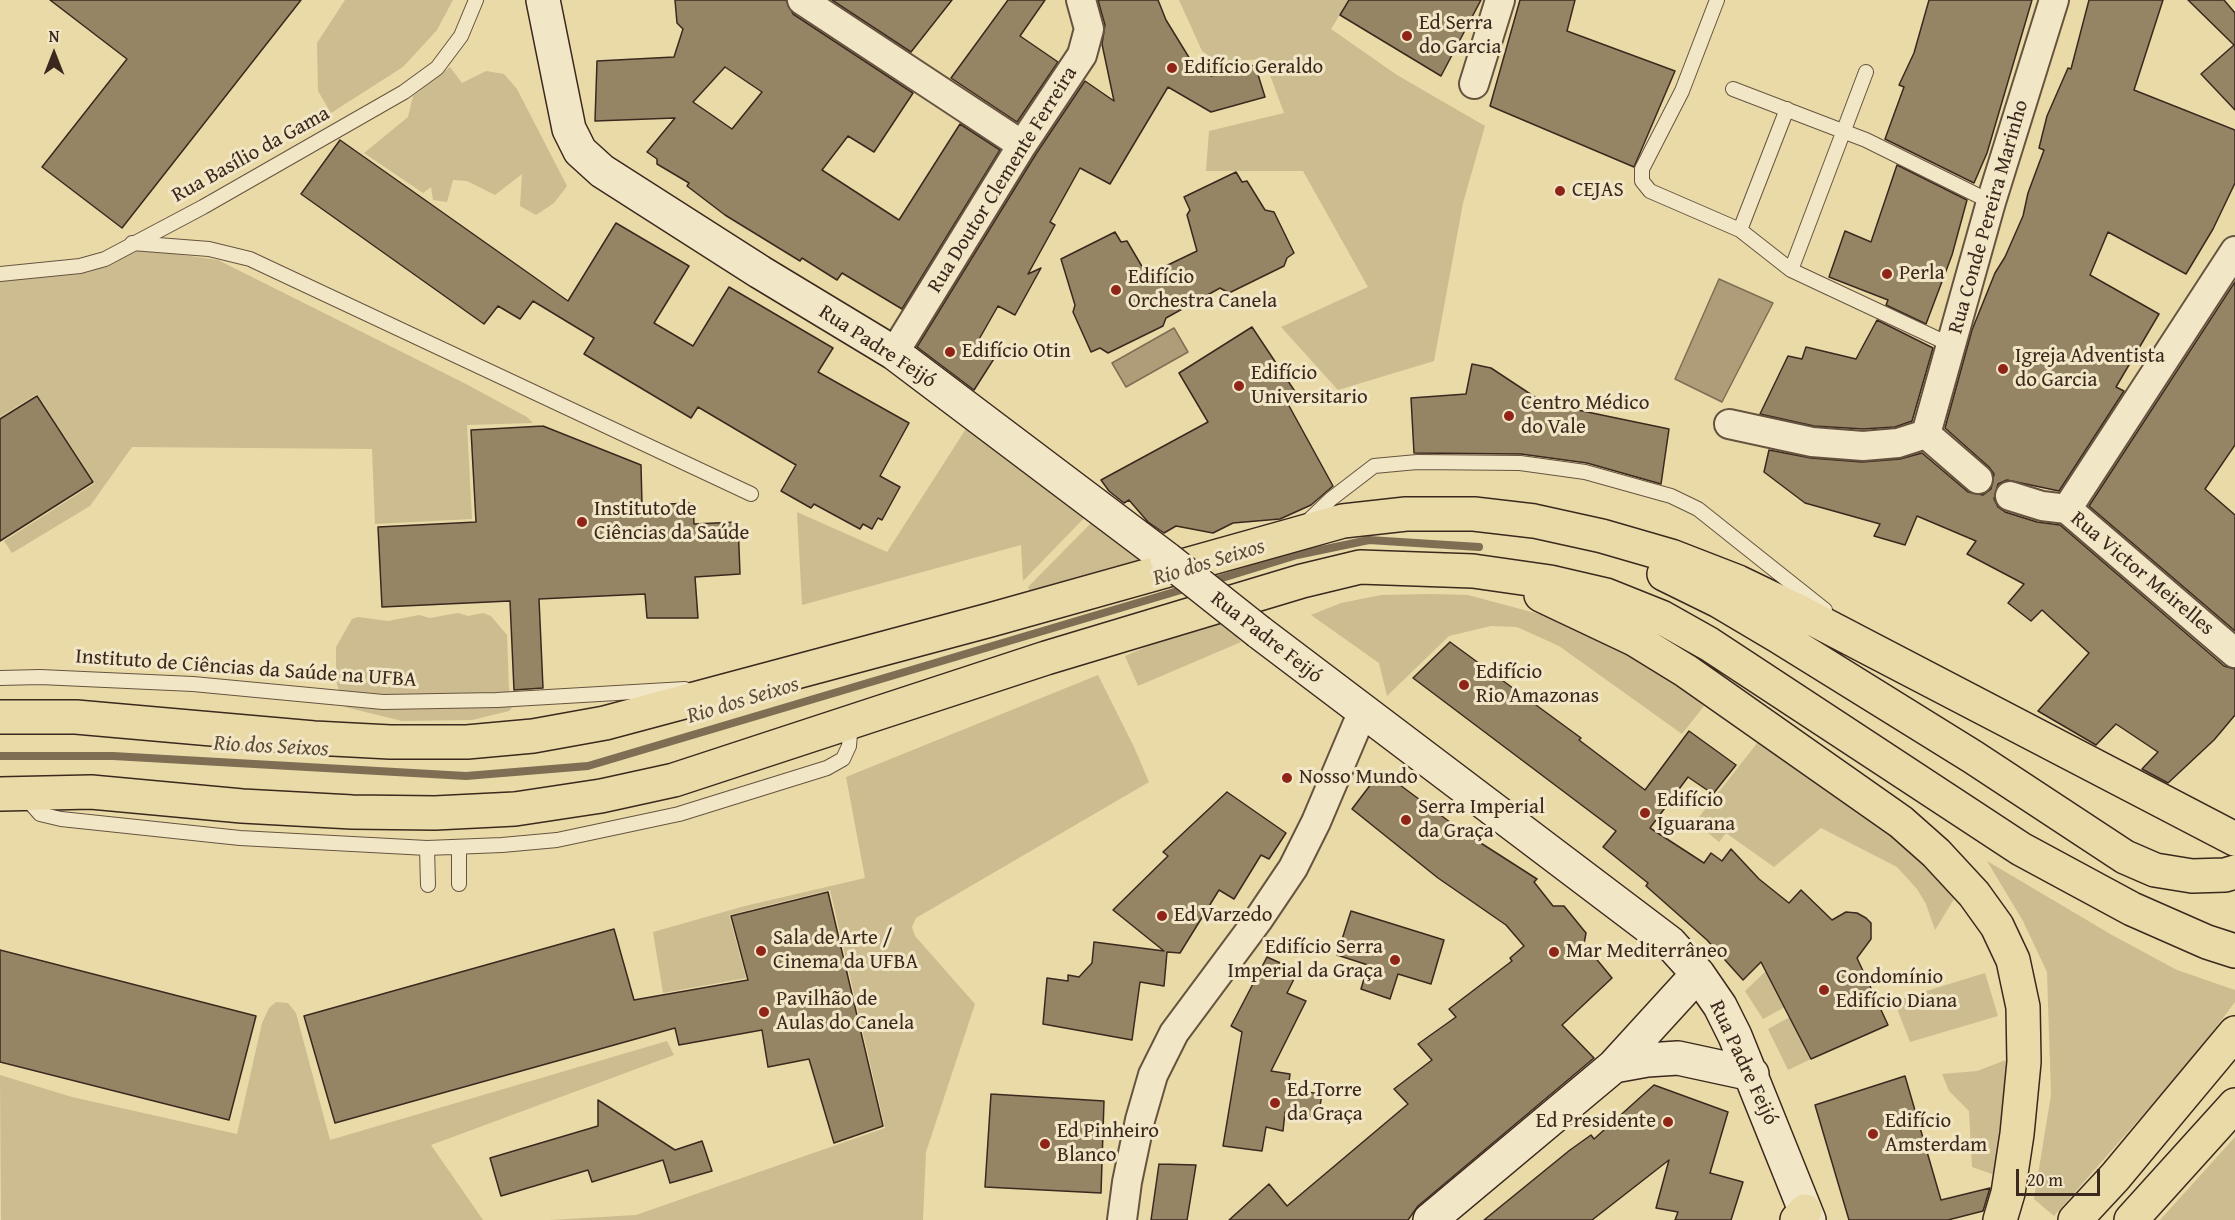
<!DOCTYPE html>
<html>
<head>
<meta charset="utf-8">
<style>
  body { margin:0 }
  #map { position:relative; width:2235px; height:1220px; overflow:hidden; background:#e9daa7; font-family:"Gentium Book Plus",serif }
  canvas { display:block }
  .north { position:absolute; left:24px; top:24px; width:60px; height:60px; -webkit-text-stroke:4px #f1e7c6; paint-order:stroke; rotate:0deg; font-size:16px; font-weight:700; line-height:24px; text-align:center; color:#3c281e }
  .north::after { content:''; display:block; margin:auto; width:21px; height:27px; background:#3c281e; clip-path:polygon(50% 0,100% 100%,50% 72%,0 100%) }
  .scale { position:absolute; left:2016px; top:1169px; width:84px; height:27px; box-sizing:border-box; border:3px solid #3c281e; border-top:0; padding-left:8px; font-size:18px; line-height:21px; white-space:nowrap; color:#3c281e; -webkit-text-stroke:4px #f1e7c6; paint-order:stroke }
</style>
</head>
<body>
<div id="map">
<canvas width="2235" height="1220"></canvas>
<div class="north">N</div>
<div class="scale">20 m</div>
</div>
<script>
const ctx = document.querySelector('canvas').getContext('2d');
ctx.lineJoin = 'round';
function fillPath(path, color) { ctx.fillStyle = color; ctx.fill(path, 'evenodd'); }
const shape = rows => new Path2D(rows.map(r => 'M' + r).join(''));
function trace(path, color, width, dash) { ctx.strokeStyle = color; ctx.lineWidth = width; ctx.lineCap = dash ? 'butt' : 'round'; ctx.setLineDash(dash || []); ctx.stroke(path); }
function write(font, color, halo, rows, align = 'center') {
  ctx.font = font + ' "Gentium Book Plus",serif'; ctx.lineWidth = 6; ctx.setLineDash([]); ctx.textBaseline = 'middle'; ctx.strokeStyle = halo; ctx.fillStyle = color; for (const [text, x, y, turn = 0] of rows) {
    ctx.save(); ctx.translate(x, y); ctx.rotate((+turn || 0) * Math.PI / 180); ctx.textAlign = isNaN(turn) ? turn : align; if (halo) ctx.strokeText(text, 0, 0); ctx.fillText(text, 0, 0); ctx.restore();
  }
}
fillPath(shape([
  [345,0,453,0,437,30,403,67,331,113,318,91,317,43],
  [1179,0,1349,0,1331,29,1397,75,1485,126,1463,203,1434,361,1338,390,1281,327,1368,287,1303,171,1206,171,1209,131,1284,113,1264,59,1218,62,1202,51],
  [450,67,462,83,486,71,504,74,517,89,567,186,554,203,536,215,520,206,522,174,495,195,467,181,453,180,447,202,433,200,431,187,423,193,364,153,408,117,413,96],
  [134,248,218,260,466,384,527,417,533,423,467,425,472,519,375,524,372,449,132,447,90,506,12,553,4,541,95,483,37,394,0,417,0,281,89,272],
  [969,424,1089,513,1023,581,1021,545,802,605,797,512,887,552],
  [1096,518,1159,564,1034,603,1028,587],
  [1431,594,1468,595,1554,618,1660,666,1704,706,1682,734,1559,646,1517,627,1491,626,1449,636,1387,696,1379,663,1311,615,1341,603,1381,595],
  [458,613,468,616,483,613,491,616,507,635,509,689,514,705,509,711,472,720,402,721,345,707,336,681,336,647,352,619,358,617,388,621,419,615,430,618],
  [1220,615,1241,642,1138,686,1125,656],
  [1098,675,1134,747,1149,782,916,918,912,927,915,936,975,1004,926,1152,923,1220,550,1220,636,1215,885,1128,830,890,729,915,746,978,663,993,653,932,745,906,865,878,846,777],
  [1758,742,1921,852,1959,891,1935,930,1926,904,1917,889,1897,867,1821,828,1774,867,1726,833,1719,842,1695,822],
  [1987,861,2112,935,2177,970,2235,990,2235,1002,2192,1059,2054,1216,2034,1199,2051,1095,2047,972,2023,921],
  [1766,971,1785,1007,1763,1019,1745,991],
  [1985,973,1998,1016,1910,1042,1894,1001],
  [276,1002,288,1003,296,1013,330,1140,667,1041,674,1055,431,1145,483,1220,1,1220,0,1075,72,1097,237,1134,262,1023,269,1008],
  [1790,1017,1811,1059,1788,1070,1768,1029],
  [2006,1060,2003,1127,1995,1175,1972,1167,1969,1111,1949,1091,1942,1074,1977,1071],
  [2235,1137,2235,1220,2160,1220]
]), '#ccbc90');
const water = shape([
  [1719,279,1773,303,1722,402,1675,379,1719,279],
  [1174,328,1188,352,1126,387,1112,363,1174,328]
]);
fillPath(water, '#ae9d78');
trace(water, '#806e54', 1.5);
trace(shape([
  [1209,582,1297,555,1369,540,1479,547],
  [0,756,113,756,466,776,588,766,1191,587]
]), '#806e54', 8);
const building = shape([
  [50,0,301,0,122,228,42,167,127,59,50,0],
  [675,0,786,0,793,14,913,93,874,152,848,136,822,170,899,220,960,124,1000,150,902,309,842,273,837,280,802,258,800,261,725,215,687,186,689,183,657,164,657,159,647,152,675,118,595,121,597,61,674,57,683,29,677,23,675,0],
  [725,67,762,92,732,129,693,102,725,67],
  [832,0,952,0,911,52,832,0],
  [1008,0,1045,0,1020,36,1058,62,1017,122,951,78,1008,0],
  [1098,0,1158,0,1166,20,1193,64,1211,76,1255,65,1265,97,1211,112,1168,87,1110,184,1080,168,1050,222,1055,225,1028,274,1041,268,1015,315,998,306,978,341,997,354,974,390,917,347,1036,154,1085,81,1114,101,1102,44,1105,25,1098,0],
  [1349,0,1481,0,1441,76,1340,15,1349,0],
  [1520,0,1575,0,1567,31,1675,71,1634,167,1490,106,1520,0],
  [1929,0,2032,0,1987,153,1974,183,1885,139,1904,87,1899,85,1914,53,1929,0],
  [2089,0,2163,0,2134,90,2235,130,2235,183,2213,229,2186,274,2108,232,2090,275,2159,314,2116,387,2124,391,2059,491,2007,480,1998,484,1994,499,1998,507,2005,512,2037,522,2060,525,2224,666,2235,669,2235,715,2214,740,2168,783,2142,769,2158,752,2116,724,2096,745,2038,711,2089,653,2042,610,2031,621,2008,603,2024,584,1967,554,1976,541,1917,516,1905,545,1874,536,1880,524,1805,503,1764,472,1769,450,1811,458,1862,462,1900,459,1922,453,1968,492,1983,495,1991,489,1994,474,1989,467,1945,428,1972,330,1995,273,2005,257,2023,216,2028,193,2044,150,2039,148,2047,116,2068,68,2071,69,2089,0],
  [2188,0,2224,0,2235,13,2235,110,2201,74,2234,45,2188,0],
  [340,140,568,301,616,223,689,266,654,323,693,346,729,287,833,348,818,372,909,423,880,476,900,487,882,520,878,518,872,529,863,524,860,529,814,504,811,508,781,491,796,465,698,407,691,418,584,354,594,338,533,301,520,319,498,306,484,324,301,194,340,140],
  [1897,165,1967,200,1952,255,1926,324,1886,305,1888,300,1829,277,1845,231,1871,242,1897,165],
  [1236,172,1242,182,1247,181,1265,210,1274,212,1294,253,1287,258,1284,266,1229,293,1220,288,1166,318,1163,326,1108,353,1100,348,1091,352,1073,312,1075,305,1061,259,1115,232,1121,242,1127,241,1147,275,1197,251,1187,215,1190,210,1184,197,1236,172],
  [2235,282,2235,445,2205,489,2235,515,2235,631,2089,506,2235,282],
  [1877,320,1933,348,1912,421,1895,427,1863,429,1814,426,1760,414,1788,356,1802,359,1806,347,1856,359,1877,320],
  [1252,327,1300,399,1288,404,1333,486,1311,505,1280,519,1233,523,1213,533,1176,526,1164,533,1148,522,1129,500,1124,503,1109,491,1101,480,1208,422,1179,373,1252,327],
  [1472,364,1491,368,1544,403,1669,429,1661,484,1587,463,1521,454,1414,453,1411,398,1466,394,1472,364],
  [37,396,93,482,0,541,0,419,37,396],
  [543,426,641,465,642,505,693,503,694,524,738,522,740,574,695,577,698,618,647,618,645,594,539,599,543,688,514,690,510,601,382,607,378,527,476,522,471,430,543,426],
  [1450,642,1581,738,1579,740,1645,790,1689,731,1736,765,1713,794,1688,777,1650,828,1704,863,1711,853,1722,861,1731,849,1759,879,1789,903,1801,890,1832,920,1846,912,1857,913,1866,918,1871,923,1871,939,1857,958,1888,1025,1811,1059,1761,962,1743,980,1707,940,1646,886,1648,883,1603,847,1616,831,1413,678,1450,642],
  [1381,771,1462,831,1537,879,1534,882,1553,906,1564,906,1586,933,1584,944,1612,978,1562,1025,1594,1058,1418,1206,1408,1220,1229,1220,1269,1184,1287,1206,1408,1104,1394,1089,1432,1060,1418,1044,1456,1017,1449,1009,1512,961,1510,958,1524,946,1506,925,1438,878,1352,809,1381,771],
  [1227,792,1286,833,1269,859,1261,855,1234,899,1219,890,1180,953,1167,952,1164,986,1140,982,1132,1040,1043,1024,1047,978,1068,981,1068,975,1079,977,1092,963,1094,942,1164,951,1113,910,1168,856,1163,852,1227,792],
  [828,892,883,1126,834,1143,809,1059,768,1067,762,1030,679,1045,675,1028,335,1123,304,1016,614,929,634,1000,748,980,731,916,828,892],
  [1351,911,1444,940,1431,984,1398,974,1390,999,1361,989,1368,965,1337,955,1351,911],
  [0,950,256,1016,229,1120,0,1062,0,950],
  [1267,957,1298,971,1287,993,1306,1001,1271,1071,1290,1074,1288,1090,1322,1094,1318,1118,1285,1112,1283,1131,1266,1127,1262,1151,1223,1146,1242,1032,1231,1026,1267,957],
  [1905,1076,1941,1200,1990,1188,1983,1211,1948,1220,1849,1220,1815,1105,1905,1076],
  [1654,1085,1728,1112,1710,1173,1743,1182,1731,1220,1675,1220,1678,1212,1656,1208,1669,1160,1592,1220,1484,1220,1570,1150,1591,1135,1594,1139,1654,1085],
  [991,1094,1104,1101,1101,1193,985,1187,991,1094],
  [598,1100,675,1150,702,1141,712,1171,670,1183,663,1160,592,1182,588,1170,501,1196,490,1158,598,1126,598,1100],
  [1159,1164,1196,1165,1187,1220,1151,1220,1159,1164]
]);
fillPath(building, '#968565');
trace(building, '#3c281e', 1.5);
const lane = shape([
  [1717,0,1682,91,1642,169,1642,181,1650,191,1740,230],
  [1733,89,1866,140,1991,202],
  [1787,109,1740,230,1791,270,1951,345],
  [132,243,209,249,250,259,751,494],
  [1791,270,1866,72],
  [0,274,80,266,105,259,203,207,404,92,437,68,461,36,476,0],
  [1307,522,1331,499,1374,466,1417,462,1520,463,1585,472,1671,496,1698,509,1825,610],
  [0,678,40,677,193,684,383,702,497,700,685,689],
  [26,798,40,814,61,819,240,838,427,848,502,845,557,840,679,814,827,768,843,759,849,746,851,722],
  [427,848,428,885],
  [459,848,459,884]
]);
const street = shape([
  [802,0,1022,145],
  [1474,84,1500,0],
  [894,353,1022,145,1082,55,1089,29,1081,0],
  [1729,424,1812,442,1863,446,1898,443,1926,434,1978,479],
  [1926,434,1991,202,2054,0],
  [2010,496,2042,506,2067,509,2235,653],
  [2067,509,2235,251],
  [1122,1220,1127,1182,1140,1120,1153,1075,1174,1033,1258,920,1293,868,1316,822,1363,711]
]);
const secondary = shape([
  [543,0,569,129,580,151,602,171,760,272,894,353,1167,559],
  [1259,632,1670,943,1698,974,1720,1006,1735,1036,1809,1220],
  [1614,1066,1647,1060,1678,1058,1752,1074],
  [1430,1220,1614,1066,1698,974]
]);
const primary = shape([
  [1664,574,1719,601,1778,636,1973,757,2125,857,2155,870,2192,876,2225,875,2235,872],
  [1541,595,1634,639,1686,671,1901,822,1936,853,1974,894,1997,926,2013,960,2023,1007,2024,1062,2017,1134,2008,1193,2000,1220],
  [0,717,76,717,314,738,390,742,467,742,533,736,605,723,990,620,1343,521,1406,514,1474,514,1534,521,1602,536,1671,556,1738,582,1794,609,2235,839],
  [0,794,91,792,242,806,352,812,435,813,515,809,601,796,674,780,1046,658,1302,581,1360,567,1473,571,1550,582,1606,595,1661,617,1709,644,2021,849,2132,909,2207,942,2235,951],
  [1797,1220,1805,1211],
  [2075,1220,2115,1177,2235,1033],
  [2131,1220,2235,1105]
]);
trace(lane, '#675440', 16);
trace(street, '#675440', 32);
trace(secondary, '#3c281e', 36);
trace(primary, '#3c281e', 36);
trace(lane, '#f1e7c6', 14);
trace(street, '#f1e7c6', 28);
trace(secondary, '#f1e7c6', 33);
trace(primary, '#e9daa7', 33);
const secondaryBridge = shape([
  [1167,559,1259,632]
]);
trace(secondaryBridge, '#3c281e', 36, []);
trace(secondaryBridge, '#f1e7c6', 33);
for (const [x, y, r, color] of [
  [1407,36,6,"#8f2418"],
  [1172,68,6,"#8f2418"],
  [1560,191,6,"#8f2418"],
  [1887,274,6,"#8f2418"],
  [1116,290,6,"#8f2418"],
  [950,352,6,"#8f2418"],
  [2003,369,6,"#8f2418"],
  [1239,386,6,"#8f2418"],
  [1509,416,6,"#8f2418"],
  [582,522,6,"#8f2418"],
  [1464,685,6,"#8f2418"],
  [1287,778,6,"#8f2418"],
  [1645,813,6,"#8f2418"],
  [1406,820,6,"#8f2418"],
  [1162,916,6,"#8f2418"],
  [761,951,6,"#8f2418"],
  [1554,952,6,"#8f2418"],
  [1395,960,6,"#8f2418"],
  [1824,990,6,"#8f2418"],
  [764,1012,6,"#8f2418"],
  [1275,1103,6,"#8f2418"],
  [1668,1122,6,"#8f2418"],
  [1873,1134,6,"#8f2418"],
  [1045,1144,6,"#8f2418"]
]) { const dot = new Path2D(); dot.arc(x, y, r, 0, 2 * Math.PI); ctx.fillStyle = color; ctx.fill(dot); trace(dot, '#f1e7c6', 2); }
write('21px', '#3c281e', '#f1e7c6', [
  ["Ed Serra",1419,24],
  ["do Garcia",1419,48],
  ["Edifício Geraldo",1184,68],
  ["CEJAS",1572,191],
  ["Perla",1899,274],
  ["Edifício",1128,278],
  ["Orchestra Canela",1128,302],
  ["Edifício Otin",962,352],
  ["Igreja Adventista",2015,357],
  ["do Garcia",2015,381],
  ["Edifício",1251,374],
  ["Universitario",1251,398],
  ["Centro Médico",1521,404],
  ["do Vale",1521,428],
  ["Instituto de",594,510],
  ["Ciências da Saúde",594,534],
  ["Edifício",1476,673],
  ["Rio Amazonas",1476,697],
  ["Nosso Mundo",1299,778],
  ["Edifício",1657,801],
  ["Iguarana",1657,825],
  ["Serra Imperial",1418,808],
  ["da Graça",1418,832],
  ["Ed Varzedo",1174,916],
  ["Sala de Arte /",773,939],
  ["Cinema da UFBA",773,963],
  ["Edifício Serra",1383,948,"right"],
  ["Imperial da Graça",1383,972,"right"],
  ["Mar Mediterrâneo",1566,952],
  ["Condomínio",1836,978],
  ["Edifício Diana",1836,1002],
  ["Pavilhão de",776,1000],
  ["Aulas do Canela",776,1024],
  ["Ed Torre",1287,1091],
  ["da Graça",1287,1115],
  ["Ed Presidente",1656,1122,"right"],
  ["Edifício",1885,1122],
  ["Amsterdam",1885,1146],
  ["Ed Pinheiro",1057,1132],
  ["Blanco",1057,1156]
], 'left');
write('21px', '#3c281e', '#f1e7c6', [
  ["Rua Basílio da Gama",251,155,-29],
  ["Rua Doutor Clemente Ferreira",1003,180,-58],
  ["Rua Conde Pereira Marinho",1989,217,-74],
  ["Rua Padre Feijó",877,347,33],
  ["Rua Victor Meirelles",2142,574,40],
  ["Rua Padre Feijó",1266,638,38],
  ["Instituto de Ciências da Saúde na UFBA",246,669,4],
  ["Rua Padre Feijó",1743,1063,65]
]);
write('italic 22px', '#5e4b39', '#f1e7c6', [
  ["Rio dos Seixos",1209,563,-17],
  ["Rio dos Seixos",743,701,-17],
  ["Rio dos Seixos",271,747,3]
]);
</script>
</body>
</html>
